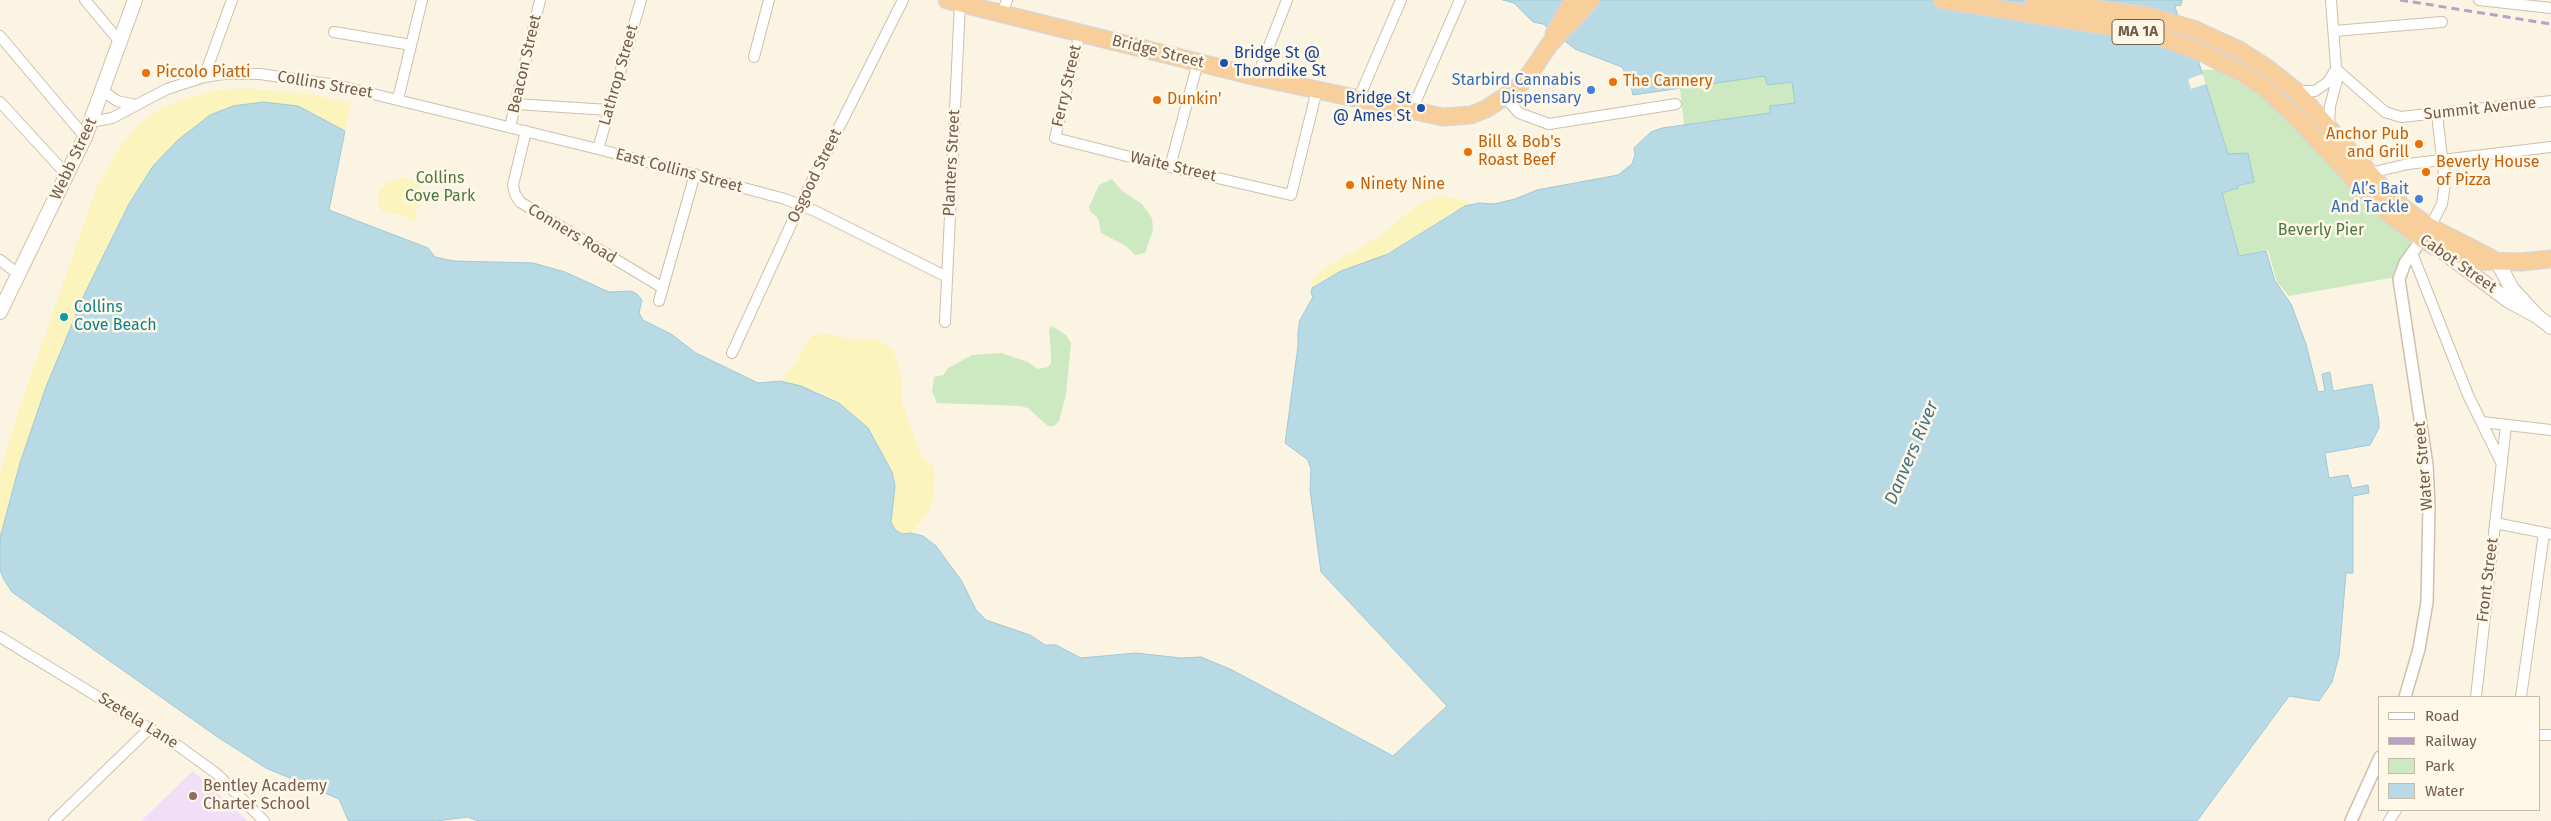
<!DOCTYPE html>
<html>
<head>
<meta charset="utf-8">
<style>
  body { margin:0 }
  #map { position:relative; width:2551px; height:821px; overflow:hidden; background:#fcf4e2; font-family:"Fira Sans",sans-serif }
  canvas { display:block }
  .legend { position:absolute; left:2378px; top:696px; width:162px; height:115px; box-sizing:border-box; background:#fff8e8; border:1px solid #c7baa8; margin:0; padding:6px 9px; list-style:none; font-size:15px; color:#735c49 }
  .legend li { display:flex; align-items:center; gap:10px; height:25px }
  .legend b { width:25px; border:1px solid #c7baa8 }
</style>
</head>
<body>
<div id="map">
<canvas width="2551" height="821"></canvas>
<ul class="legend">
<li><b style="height:6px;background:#fff"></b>Road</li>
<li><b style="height:6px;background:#b8a1c5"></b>Railway</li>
<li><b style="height:14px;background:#cde9c1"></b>Park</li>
<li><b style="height:14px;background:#b7dae5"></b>Water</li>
</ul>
</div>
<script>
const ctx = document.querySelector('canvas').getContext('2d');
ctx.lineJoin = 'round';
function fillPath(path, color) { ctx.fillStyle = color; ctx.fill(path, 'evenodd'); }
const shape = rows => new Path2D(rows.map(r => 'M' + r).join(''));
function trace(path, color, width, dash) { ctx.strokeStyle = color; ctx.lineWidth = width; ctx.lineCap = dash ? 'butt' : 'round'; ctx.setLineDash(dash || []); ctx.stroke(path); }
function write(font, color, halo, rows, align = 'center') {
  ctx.font = font + ' "Fira Sans",sans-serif'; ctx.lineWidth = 5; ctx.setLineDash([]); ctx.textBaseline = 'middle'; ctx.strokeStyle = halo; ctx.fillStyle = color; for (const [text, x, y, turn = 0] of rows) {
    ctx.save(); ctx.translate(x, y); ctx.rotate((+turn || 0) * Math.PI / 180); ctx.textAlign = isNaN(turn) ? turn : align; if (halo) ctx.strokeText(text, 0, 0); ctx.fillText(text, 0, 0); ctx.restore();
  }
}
fillPath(shape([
  [193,771,248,821,141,821]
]), '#f1dff8');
fillPath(shape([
  [1503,0,1733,0,1765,76,1767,85,1792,82,1795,103,1770,106,1771,113,1684,125,1680,88,1633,95,1630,82,1622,67,1575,49,1543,24,1533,22,1514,3],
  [2201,70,2218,70,2275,104,2412,243,2396,277,2289,296,2277,282,2268,250,2239,256,2222,193,2254,182,2228,155],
  [1112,179,1122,191,1142,204,1152,218,1153,230,1145,253,1135,255,1126,246,1101,233,1098,218,1090,211,1089,207,1099,185],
  [1052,326,1066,335,1071,343,1066,395,1059,421,1054,426,1048,426,1028,408,1019,406,937,403,932,391,934,377,943,375,948,368,972,355,1001,353,1028,362,1038,369,1048,367,1051,363,1051,355,1049,330]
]), '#cde9c1');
fillPath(shape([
  [242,88,309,94,351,103,345,131,263,102,233,106,209,115,153,166,129,204,85,293,46,387,20,463,0,538,0,472,20,407,96,189,106,171,121,145,138,125,156,111,189,97,220,90],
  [400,178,412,179,422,188,414,221,408,220,405,216,382,211,379,206,378,195,381,189,386,183],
  [1440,195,1466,201,1470,205,1452,213,1388,254,1320,281,1312,288,1312,280,1321,271,1383,234,1419,204],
  [826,334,854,339,877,340,893,349,901,377,903,406,921,456,933,466,935,473,932,503,927,515,911,533,902,534,895,530,891,522,895,486,892,472,868,428,839,403,822,393,780,381,798,360,806,343,813,335]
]), '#fbf4bd');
const water = shape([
  [1503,0,2182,0,2181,5,2175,6,2182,32,2199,63,2228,154,2248,153,2254,182,2238,186,2238,188,2222,193,2239,256,2266,251,2275,281,2291,304,2306,344,2318,392,2325,391,2322,374,2330,372,2333,391,2372,384,2379,421,2379,428,2370,445,2325,453,2329,478,2348,475,2352,488,2368,485,2369,493,2353,496,2353,573,2346,573,2339,656,2332,682,2319,701,2289,696,2197,821,478,821,468,817,435,821,351,821,348,820,339,799,266,768,219,738,12,592,3,578,0,569,0,538,20,463,46,387,85,293,129,204,153,166,178,140,210,115,233,106,263,102,298,106,345,131,329,210,428,248,435,257,454,261,533,263,565,272,609,292,631,291,637,294,642,300,639,313,643,320,671,334,696,353,758,383,780,381,801,386,839,403,868,428,892,472,895,486,891,522,895,530,902,534,911,533,923,536,936,546,961,580,976,610,986,620,1030,635,1045,645,1056,645,1081,658,1136,653,1181,658,1201,657,1232,670,1393,756,1447,706,1321,572,1310,490,1311,469,1308,460,1285,443,1298,346,1298,332,1300,320,1313,297,1311,293,1312,288,1341,271,1388,254,1465,206,1479,203,1494,204,1515,199,1537,190,1618,175,1632,164,1635,155,1634,148,1651,132,1662,128,1770,113,1770,106,1795,103,1792,82,1767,85,1765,76,1633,95,1630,82,1622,67,1575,49,1543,24,1533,22,1514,3,1503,0]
]);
fillPath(water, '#b7dae5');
trace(water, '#9ec8d6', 1);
fillPath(shape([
  [2203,74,2206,84,2191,89,2188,79]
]), '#fcf4e2');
const minor = shape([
  [85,0,120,42],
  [2479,0,2551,8],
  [1002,14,1007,0],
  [2334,31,2442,22],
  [334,32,411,45],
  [1080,33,1055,138,1170,167,1291,195,1317,90],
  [0,36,85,137],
  [754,57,769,0],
  [2336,69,2385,112,2401,117,2551,101],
  [204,77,232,0],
  [1257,77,1287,0],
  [103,91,117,101,136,105],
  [2296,91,2315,91,2328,82,2336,69],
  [1505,97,1519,113,1549,124,1676,104],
  [398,99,422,0],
  [1358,100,1401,0],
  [0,102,67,175],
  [515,104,609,110],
  [1411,112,1460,0],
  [91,122,112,118,167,89,204,77,224,74,260,74,336,85,598,149,785,199,815,211,947,277],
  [510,127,540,0],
  [2329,127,2330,106,2337,80,2331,0],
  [526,131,513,185,515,194,520,202,663,288],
  [598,149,641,0],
  [1170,167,1198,62],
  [2370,173,2408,164,2551,147],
  [2428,231,2442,204,2445,184,2437,114],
  [2412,253,2468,395,2501,462],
  [0,260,18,274],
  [659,301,695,174],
  [945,322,960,3],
  [732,353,800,205,903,0],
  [2482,422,2551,430],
  [2495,523,2551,534],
  [0,637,180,747,217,774,264,821],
  [2476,697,2506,425],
  [2521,697,2544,533],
  [2540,735,2551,735],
  [54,821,150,728],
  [2389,821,2396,810]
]);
const tertiary = shape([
  [2405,697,2419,649,2427,602,2429,506,2427,465,2399,279,2405,263,2422,239],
  [2351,821,2380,757]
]);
const secondary = shape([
  [2443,252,2509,301,2537,316],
  [2497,261,2512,289,2537,316,2551,327],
  [0,312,85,137,135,0]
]);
const trunk = shape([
  [947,0,1257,77,1443,117,1471,115,1486,109,1515,90,1531,72,1549,45,1591,0],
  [1942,0,2120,28,2163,38,2203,53,2244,74,2265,88,2295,116,2379,206,2422,239,2436,247,2476,261,2521,262,2551,259],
  [2034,0,2149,16,2193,29,2239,50,2267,68,2296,91,2382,187,2406,210,2430,227,2491,258],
  [1554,34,1573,0]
]);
trace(minor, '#cfbfac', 12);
trace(tertiary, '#cfbfac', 14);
trace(secondary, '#d2bfa9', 16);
trace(trunk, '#dbd5d0', 19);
trace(minor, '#fff', 10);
trace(tertiary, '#fff', 11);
trace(secondary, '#fff', 14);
trace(trunk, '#f8ce9a', 16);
trace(shape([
  [2400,0,2551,24]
]), '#b8a1c5', 3, [8, 5]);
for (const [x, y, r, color] of [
  [1224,63,5,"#1a4fb4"],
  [146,73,5,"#e8710a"],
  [1613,82,5,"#e8710a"],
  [1591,90,5,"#3f7fe0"],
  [1157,100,5,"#e8710a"],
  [1421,108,5,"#1a4fb4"],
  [2419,144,5,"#e8710a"],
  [1468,152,5,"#e8710a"],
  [2426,172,5,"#e8710a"],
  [1350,185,5,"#e8710a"],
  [2419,199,5,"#3f7fe0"],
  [64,317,5,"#0f9aa8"],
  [193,796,5,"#8d6e63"]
]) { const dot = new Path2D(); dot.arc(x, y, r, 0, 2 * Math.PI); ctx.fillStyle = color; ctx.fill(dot); trace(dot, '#fff8e8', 2); }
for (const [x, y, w] of [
  [2138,32,52]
]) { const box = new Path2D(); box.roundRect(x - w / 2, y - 12.5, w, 25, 4); ctx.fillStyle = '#fff8e8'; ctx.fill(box); trace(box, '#735c49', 1); }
write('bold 15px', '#735c49', null, [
  ["MA 1A",2138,32]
]);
write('16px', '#735c49', '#fff8e8', [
  ["Bridge Street",1158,52,14],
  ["Beacon Street",525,64,-77],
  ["Lathrop Street",619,75,-74],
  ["Collins Street",325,85,10],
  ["Ferry Street",1067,86,-77],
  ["Summit Avenue",2480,109,-6],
  ["Webb Street",74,159,-65],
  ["Planters Street",952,163,-87],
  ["Waite Street",1173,167,13],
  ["East Collins Street",679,171,15],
  ["Osgood Street",815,176,-64],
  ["Conners Road",572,234,31],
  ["Cabot Street",2458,264,35],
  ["Water Street",2424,466,-95],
  ["Front Street",2488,580,-83],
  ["Szetela Lane",138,721,32]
]);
write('16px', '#164399', '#fff8e8', [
  ["Bridge St @",1234,54],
  ["Thorndike St",1234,72],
  ["Bridge St",1411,99,"right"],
  ["@ Ames St",1411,117,"right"]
], 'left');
write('16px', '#c56008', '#fff8e8', [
  ["Piccolo Piatti",156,73],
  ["The Cannery",1623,82],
  ["Dunkin'",1167,100],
  ["Anchor Pub",2409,135,"right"],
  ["and Grill",2409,153,"right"],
  ["Bill & Bob's",1478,143],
  ["Roast Beef",1478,161],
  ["Beverly House",2436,163],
  ["of Pizza",2436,181],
  ["Ninety Nine",1360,185]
], 'left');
write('16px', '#366cbe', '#fff8e8', [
  ["Starbird Cannabis",1581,81],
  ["Dispensary",1581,99],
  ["Al’s Bait",2409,190],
  ["And Tackle",2409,208]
], 'right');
write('16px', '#4c7942', '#fff8e8', [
  ["Collins",440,179],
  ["Cove Park",440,197],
  ["Beverly Pier",2321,231]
]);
write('16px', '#0d838f', '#fff8e8', [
  ["Collins",74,308],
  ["Cove Beach",74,326]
], 'left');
write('16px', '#785e54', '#fff8e8', [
  ["Bentley Academy",203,787],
  ["Charter School",203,805]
], 'left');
write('italic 18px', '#437486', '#fff8e8', [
  ["Danvers River",1912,453,-67]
]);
</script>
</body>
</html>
